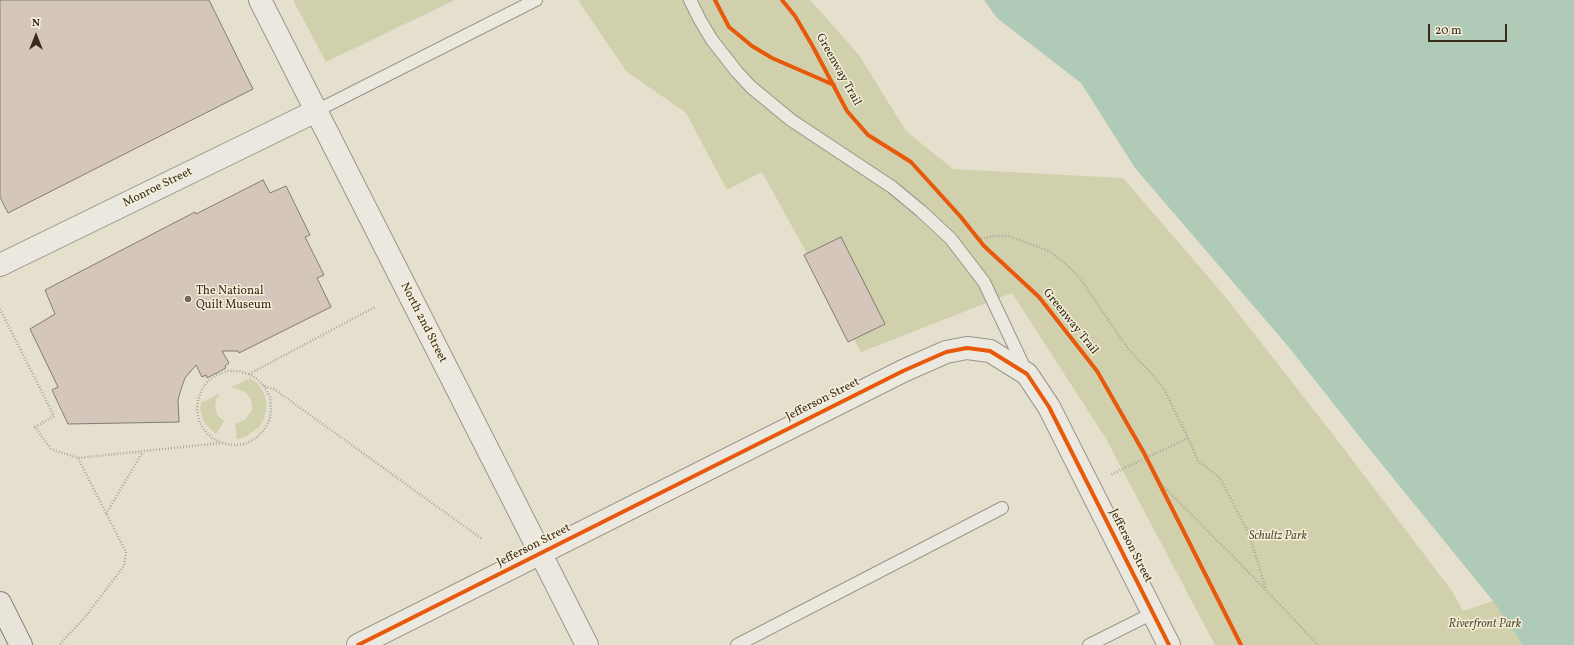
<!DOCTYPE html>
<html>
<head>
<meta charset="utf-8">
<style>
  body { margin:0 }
  #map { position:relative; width:1574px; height:645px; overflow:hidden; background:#e5e0ce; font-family:Vollkorn,serif }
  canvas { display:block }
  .north { position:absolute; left:16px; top:16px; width:40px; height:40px; -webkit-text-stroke:3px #f5efd9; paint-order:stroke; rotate:0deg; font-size:11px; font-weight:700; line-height:16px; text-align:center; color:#382b1c }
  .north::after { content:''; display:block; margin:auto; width:14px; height:18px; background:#382b1c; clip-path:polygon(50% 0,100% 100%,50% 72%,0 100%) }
  .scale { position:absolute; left:1428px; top:24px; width:79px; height:18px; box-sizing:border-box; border:2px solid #382b1c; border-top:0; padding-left:5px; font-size:12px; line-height:14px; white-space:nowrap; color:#382b1c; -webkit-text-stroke:3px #f5efd9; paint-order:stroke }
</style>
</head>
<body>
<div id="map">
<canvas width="1574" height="645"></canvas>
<div class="north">N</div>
<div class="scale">20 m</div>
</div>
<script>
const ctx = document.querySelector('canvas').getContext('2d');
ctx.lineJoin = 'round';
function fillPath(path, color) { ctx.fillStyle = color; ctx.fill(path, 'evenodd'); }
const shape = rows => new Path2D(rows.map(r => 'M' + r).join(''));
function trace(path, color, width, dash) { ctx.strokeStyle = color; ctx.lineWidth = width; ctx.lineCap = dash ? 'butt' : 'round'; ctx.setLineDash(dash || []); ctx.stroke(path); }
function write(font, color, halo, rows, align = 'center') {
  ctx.font = font + ' Vollkorn,serif'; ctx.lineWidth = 3; ctx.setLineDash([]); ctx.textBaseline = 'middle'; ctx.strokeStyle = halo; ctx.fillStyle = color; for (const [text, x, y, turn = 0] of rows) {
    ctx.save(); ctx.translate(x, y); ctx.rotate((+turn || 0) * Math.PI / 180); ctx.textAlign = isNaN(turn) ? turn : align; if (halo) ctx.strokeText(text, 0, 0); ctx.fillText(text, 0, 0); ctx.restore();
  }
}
fillPath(shape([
  [293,0,455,0,326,62],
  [578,0,810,0,859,55,906,131,953,169,1123,178,1223,294,1335,437,1452,591,1463,611,1493,601,1523,645,1215,645,1105,437,1012,293,861,352,762,172,727,190,686,113,626,71],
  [250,378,257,383,263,391,266,401,266,410,264,419,259,427,245,437,237,439,235,424,246,419,252,410,252,407,251,400,246,393,238,389,232,388,232,387],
  [219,394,220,395,216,399,215,408,218,416,224,421,216,434,207,426,203,420,200,409,201,403]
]), '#d0d0ac');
fillPath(shape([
  [984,0,1574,0,1574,645,1523,645,1493,601,1367,446,1287,345,1135,168,1081,83,997,18]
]), '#b0cab8');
const building = shape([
  [0,0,209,0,253,89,8,213,0,197,0,0],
  [263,180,270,193,286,186,310,235,305,237,324,275,317,278,331,307,239,353,238,351,222,351,229,363,225,366,226,368,207,378,206,375,202,377,196,365,185,378,181,389,178,400,179,422,68,424,52,390,58,387,30,329,55,314,45,290,195,212,196,214,263,180],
  [841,237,885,324,848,342,804,255,841,237]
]);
fillPath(building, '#d4c6ba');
trace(building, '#817c71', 1);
const lane = shape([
  [690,0,700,20,712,40,737,72,751,87,791,120,892,187,921,211,951,239,984,282,1026,371],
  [316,111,536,0],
  [737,645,1002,508],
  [1089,645,1153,613]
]);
const street = shape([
  [260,0,587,645],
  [0,265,316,111],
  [358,645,903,371,946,352,967,348,990,351,1027,374,1049,407,1169,645]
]);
const primary = shape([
  [0,603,21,645]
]);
trace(lane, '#9a9589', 14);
trace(street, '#9a9589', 24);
trace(primary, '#817c71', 24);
trace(shape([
  [978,239,994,236,1008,236,1049,251,1066,264,1079,277,1129,350,1151,373,1164,389,1188,438,1110,475],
  [0,309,54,416,35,427,51,449,78,458,221,443],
  [249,374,375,307],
  [264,386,270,397,271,408,270,419,264,430,256,438,245,444,233,445,222,443,212,438,204,430,199,421,197,410,198,400,202,389,208,381,217,375,228,371,238,371,249,374,257,379,264,386,274,389,482,539],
  [1188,438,1198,461,1220,478,1249,534,1266,589],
  [1158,481,1267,591,1318,645],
  [106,514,142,453],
  [60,644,85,617,124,566,126,552,78,458]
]), '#aaa79e', 2.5, [1, 2]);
trace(lane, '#ebe8df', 12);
trace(street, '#ebe8df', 22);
trace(primary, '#e8e4da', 22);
trace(shape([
  [715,0,729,27,752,46,772,58,834,85],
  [782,0,795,16,812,45,847,111,868,135,911,162,960,216,984,246,1039,297,1097,371,1144,453,1241,645],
  [358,645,903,371,946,352,967,348,990,351,1027,374,1049,407,1169,645]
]), '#e8590c', 4);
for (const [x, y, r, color] of [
  [188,299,4,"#756a5a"]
]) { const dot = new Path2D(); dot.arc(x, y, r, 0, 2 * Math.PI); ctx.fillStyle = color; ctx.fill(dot); trace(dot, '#f5efd9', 1.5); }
write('12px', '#382b1c', '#f5efd9', [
  ["Greenway Trail",838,70,61],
  ["Monroe Street",158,188,-26],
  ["Greenway Trail",1070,322,51],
  ["North 2nd Street",423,323,63],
  ["Jefferson Street",823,400,-27],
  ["Jefferson Street",534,546,-27],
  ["Jefferson Street",1130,546,63]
]);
write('12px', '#382b1c', '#f5efd9', [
  ["The National",196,292],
  ["Quilt Museum",196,306]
], 'left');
write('italic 12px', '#5a5139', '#f5efd9', [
  ["Schultz Park",1278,537],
  ["Riverfront Park",1485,625]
]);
</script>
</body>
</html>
